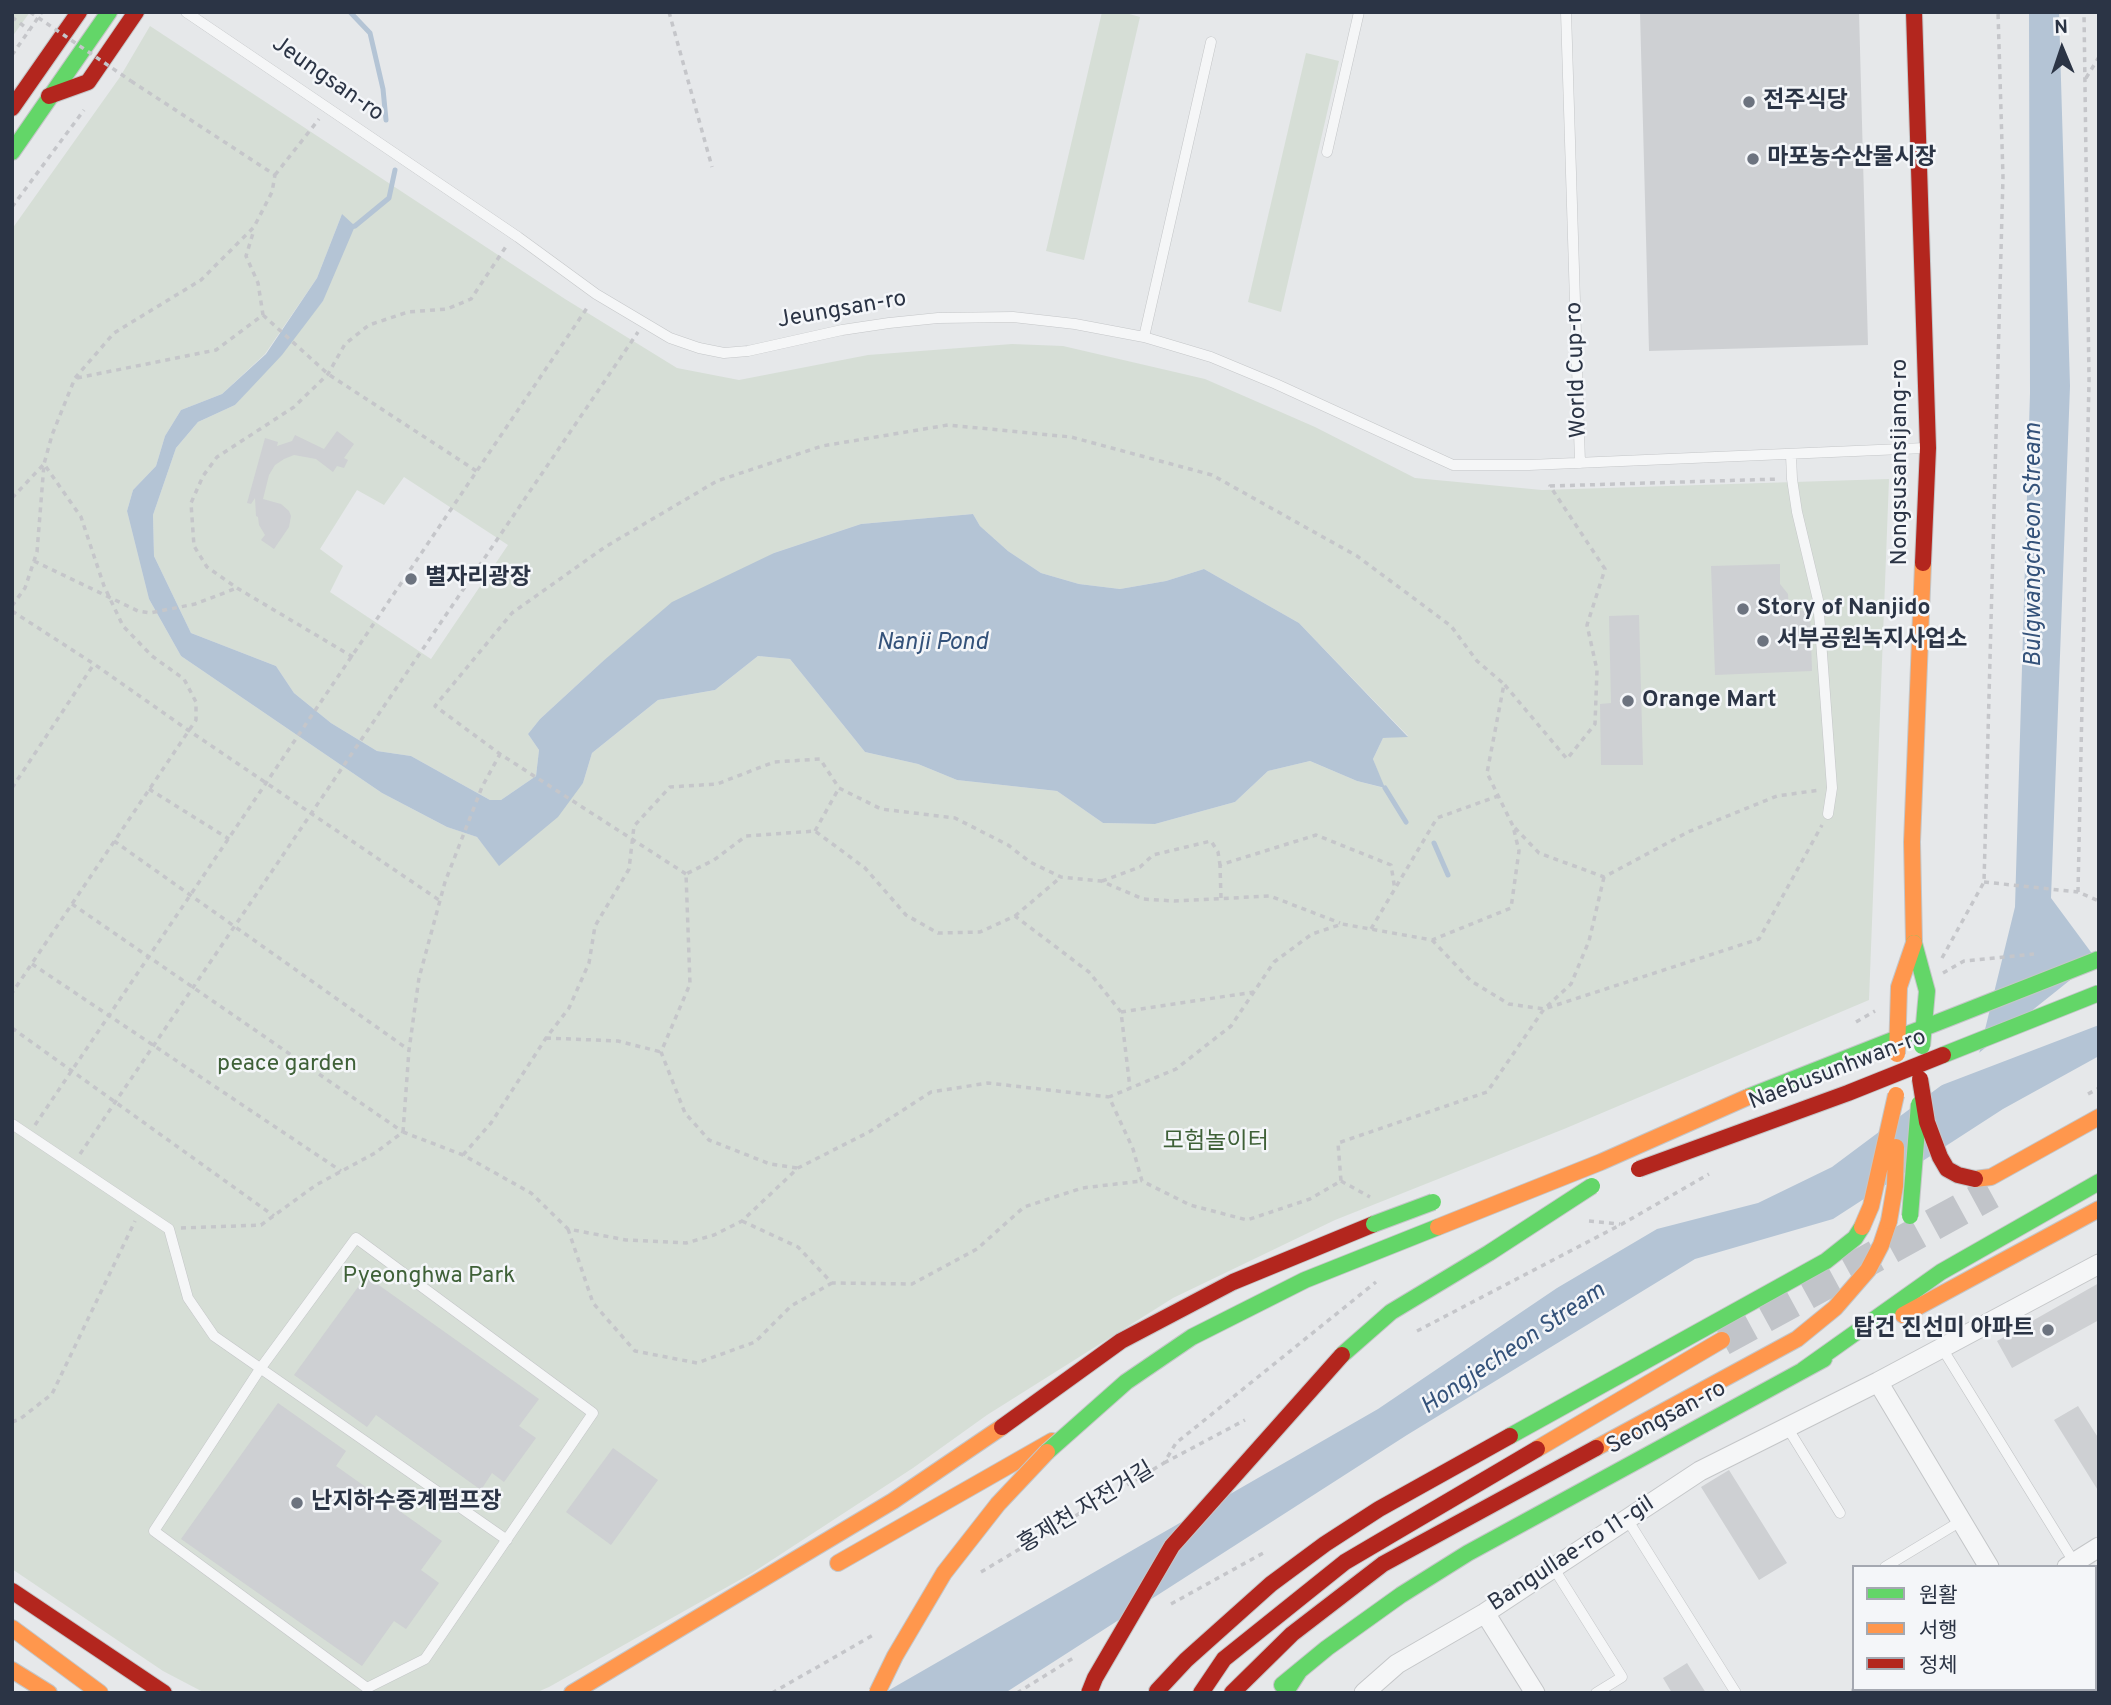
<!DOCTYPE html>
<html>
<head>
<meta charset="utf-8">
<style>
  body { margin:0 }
  #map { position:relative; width:2111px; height:1705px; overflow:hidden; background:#e6e8ea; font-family:Overpass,"Noto Sans KR",sans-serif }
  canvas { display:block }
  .frame { position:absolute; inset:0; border:14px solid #2b3445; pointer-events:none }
  .legend { position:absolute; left:1852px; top:1565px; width:245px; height:126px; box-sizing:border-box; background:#f4f6f9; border:2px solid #a4a8b1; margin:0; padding:9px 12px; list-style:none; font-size:21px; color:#2b3445 }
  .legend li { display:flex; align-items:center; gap:14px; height:35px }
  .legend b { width:35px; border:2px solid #a4a8b1 }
  .north { position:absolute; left:2027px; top:14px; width:70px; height:70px; -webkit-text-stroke:5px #f4f6f9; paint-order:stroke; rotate:358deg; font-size:19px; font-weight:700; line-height:28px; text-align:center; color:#2b3445 }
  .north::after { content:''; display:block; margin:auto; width:24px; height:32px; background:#2b3445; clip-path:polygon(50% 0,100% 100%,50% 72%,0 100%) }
</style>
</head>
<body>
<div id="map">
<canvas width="2111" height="1705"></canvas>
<div class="frame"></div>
<ul class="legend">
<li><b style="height:9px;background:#63d668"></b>원활</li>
<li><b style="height:9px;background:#ff974d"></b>서행</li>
<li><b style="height:9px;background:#b3261e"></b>정체</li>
</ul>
<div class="north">N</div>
</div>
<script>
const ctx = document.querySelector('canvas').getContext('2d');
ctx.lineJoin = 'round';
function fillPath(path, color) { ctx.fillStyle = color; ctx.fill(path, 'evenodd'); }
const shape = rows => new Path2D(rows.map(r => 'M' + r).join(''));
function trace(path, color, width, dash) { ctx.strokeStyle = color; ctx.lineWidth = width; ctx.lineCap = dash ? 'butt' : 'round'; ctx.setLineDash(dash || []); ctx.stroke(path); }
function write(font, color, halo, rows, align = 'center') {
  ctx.font = font + ' Overpass,"Noto Sans KR",sans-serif'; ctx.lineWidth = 5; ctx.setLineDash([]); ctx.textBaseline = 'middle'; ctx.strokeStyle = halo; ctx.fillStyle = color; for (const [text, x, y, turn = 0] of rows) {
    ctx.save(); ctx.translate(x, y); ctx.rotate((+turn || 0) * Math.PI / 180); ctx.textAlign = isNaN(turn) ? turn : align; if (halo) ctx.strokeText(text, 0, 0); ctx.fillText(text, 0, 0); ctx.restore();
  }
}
fillPath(shape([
  [12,12,30,12,12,37],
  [1102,12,1122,12,1140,17,1084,260,1046,251],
  [150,26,565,299,677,368,739,380,868,355,1012,344,1063,346,1205,379,1315,427,1415,478,1542,490,1889,479,1869,1000,1564,1129,1335,1220,1173,1298,987,1415,913,1468,752,1573,549,1687,535,1693,205,1693,163,1671,12,1569,12,229,120,77],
  [342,214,323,301,235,405,198,422,176,448,153,515,154,556,191,633,276,666,294,693,331,723,377,751,411,756,490,800,501,800,536,776,539,750,528,734,540,719,602,662,774,553,861,524,973,514,980,526,1008,551,1041,573,1079,584,1120,589,1166,581,1204,569,1299,623,1408,736,1383,738,1373,759,1384,788,1357,781,1310,761,1268,771,1235,802,1155,824,1103,823,1057,791,957,780,918,764,865,752,790,659,758,656,715,690,658,700,592,753,583,783,499,865,477,837,447,827,382,793,181,656,149,599,127,511,133,490,156,466,165,436,181,410,222,394,265,354,317,278],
  [404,477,508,545,431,659,330,592,343,566,320,549,357,490,384,505],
  [1306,53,1339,61,1281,312,1248,302]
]), '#d6ded6');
fillPath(shape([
  [2029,12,2059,12,2070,386,2051,898,2099,963,2099,1056,2003,1109,1833,1219,1695,1259,1407,1435,1005,1693,884,1693,1378,1409,1557,1288,1657,1229,1758,1203,1832,1167,1978,1058,2015,907,2030,393],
  [342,214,355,226,323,301,282,355,235,405,198,422,176,448,153,515,154,556,191,633,276,666,294,693,331,723,377,751,411,756,490,800,501,800,536,776,539,750,528,734,540,719,602,662,672,602,774,553,861,524,973,514,980,526,1008,551,1041,573,1079,584,1120,589,1166,581,1204,569,1299,623,1408,737,1383,738,1373,759,1385,788,1357,781,1310,761,1268,771,1235,802,1155,824,1103,823,1057,791,957,780,918,764,865,752,790,659,758,656,715,690,658,700,592,753,583,783,558,817,499,866,477,837,447,827,382,793,181,656,149,599,127,511,133,490,156,466,165,436,181,410,222,394,266,354,317,278]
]), '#b4c4d5');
fillPath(shape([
  [2099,957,2099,1025,1929,1090,1975,1056]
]), '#e6e8ea');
trace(shape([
  [350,12,370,33,383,89,386,120],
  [351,227,355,226,389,198,395,170],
  [1385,788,1406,822],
  [1434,843,1448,875]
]), '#b4c4d5', 5);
fillPath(shape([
  [1640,12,1859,12,1868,345,1649,351],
  [337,431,354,444,344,458,348,460,344,468,337,466,333,472,316,459,294,455,284,459,275,465,269,475,263,499,281,504,289,511,291,516,289,527,274,549,261,540,265,535,259,525,258,517,256,516,255,498,251,504,247,503,265,438,278,442,277,446,292,441,295,435,324,449],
  [1780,564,1780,584,1788,594,1789,611,1810,610,1812,671,1715,675,1711,566],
  [1639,615,1643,765,1601,765,1600,704,1611,703,1609,616],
  [366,1276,539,1399,519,1426,536,1438,504,1482,492,1473,481,1490,376,1415,367,1427,294,1375],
  [2099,1283,2099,1320,2012,1368,1997,1341],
  [278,1403,346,1451,336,1466,442,1541,421,1570,439,1583,406,1629,394,1621,362,1666,181,1539],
  [2078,1406,2099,1439,2099,1492,2054,1420],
  [613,1448,658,1480,611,1545,566,1512],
  [1729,1470,1787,1563,1759,1580,1701,1487],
  [1687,1663,1706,1693,1672,1693,1663,1678]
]), '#ced0d3');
trace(shape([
  [1722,1340,1991,1193]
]), '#c1c4c9', 32, [32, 16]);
const lane = shape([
  [186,12,518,237,596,294,670,338,699,348,724,353,748,351,842,330,889,323,938,318,1013,317,1075,324,1144,337,1211,357,1276,384,1453,465,1529,465,1925,448],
  [1566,12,1580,463],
  [1327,152,1359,12],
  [1144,337,1211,42],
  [1791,455,1792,479,1797,512,1818,600,1832,788,1828,814],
  [12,1124,169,1229,188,1298,214,1336,507,1540],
  [356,1238,593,1413,425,1659,367,1688,154,1531,260,1369,356,1238],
  [1942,1348,2074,1562],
  [1787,1427,1840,1513],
  [1627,1519,1736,1693],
  [1553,1567,1622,1677,1596,1693],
  [1885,1567,1961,1521]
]);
const street = shape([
  [1878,1382,1989,1567],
  [2067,1567,2099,1547],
  [1485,1613,1535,1693],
  [2064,1689,2066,1693],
  [1364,1693,1397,1664,1485,1613,1700,1471,1878,1382,2099,1264],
  [1861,1693,1867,1689]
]);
const fast = shape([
  [12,152,109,12],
  [1803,1370,1941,1272,2099,1182],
  [1510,1436,1826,1261,1855,1238,1862,1227],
  [1282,1685,1327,1648,1401,1595,1468,1553,1824,1359],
  [1285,1693,1300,1670]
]);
const slow = shape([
  [1914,943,1912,842,1923,563],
  [1975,1179,1991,1177,2099,1117],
  [1903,1315,2099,1209],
  [1596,1448,1797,1339,1835,1308,1868,1270,1881,1245,1889,1221],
  [1537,1449,1722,1340],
  [838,1563,1052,1441],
  [12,1628,100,1693],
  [12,1670,49,1693],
  [572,1693,893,1501,1002,1427]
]);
const jam = shape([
  [1914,12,1928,448,1923,563],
  [49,96,88,82,136,12],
  [12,108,79,12],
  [1002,1427,1121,1341,1233,1282,1374,1224],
  [12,1591,164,1693],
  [1157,1691,1186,1660,1271,1584,1325,1544,1379,1509,1510,1436],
  [1201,1693,1224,1659,1345,1562,1537,1449],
  [1232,1693,1292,1634,1383,1564,1596,1448]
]);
trace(lane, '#c4c6c8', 11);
trace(street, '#c4c6c8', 21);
trace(fast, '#c4c6c8', 18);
trace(slow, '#c4c6c8', 18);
trace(jam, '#c4c6c8', 18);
trace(shape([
  [669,12,712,167],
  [12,17,29,30],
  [12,55,42,12],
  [2086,78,2099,57],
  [275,175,319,119],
  [12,207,84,110],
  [263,315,328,374,478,472],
  [77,378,216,350,263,315,258,283,246,256,254,230],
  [12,498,44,464,81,517,104,586,123,626,152,656,184,679,196,702,196,720,12,993],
  [34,561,138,611,150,613,195,604,237,588],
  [12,606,25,588,37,552,44,464,52,435,75,378,114,333,201,280,254,227,272,192,275,175,131,81],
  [12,611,94,664,188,730,439,900],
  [353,657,237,588,207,567,194,546,191,503,203,476,217,457,294,407,328,374,345,344,369,325,408,312,447,309,471,299,507,245],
  [12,788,94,664],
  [149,789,229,839],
  [1515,828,1539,853,1604,877,1688,832,1777,796,1820,790],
  [815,831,839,788],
  [114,841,409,1050],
  [686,874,500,754,435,706,512,613,605,547,717,481,822,446,948,425,1071,437,1212,475,1357,556,1451,626,1477,661,1504,684],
  [1604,877,1589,941,1571,984,1544,1009,1487,1092,1338,1143,1341,1181,1310,1199,1247,1220,1190,1205,1142,1181,1133,1149,1109,1097,1176,1069,1231,1026,1274,962,1312,934,1342,924,1432,940,1511,908,1519,851,1513,826,1487,773,1504,684,1567,759,1595,724,1597,670,1587,625,1605,569,1550,486,1779,479],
  [1102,881,1140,867,1153,855,1211,841,1218,852,1220,865],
  [1984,882,2078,892,2099,901],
  [2078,892,2089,381,2084,12],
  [1221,898,1220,865,1316,835,1391,865,1395,890],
  [72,904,403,1132],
  [1015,916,1061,877],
  [1371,929,1437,818,1498,796],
  [1432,940,1471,981,1509,1004,1544,1009,1759,939,1822,825],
  [1942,958,1984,882,2003,177,1998,12],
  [32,964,341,1171],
  [1943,973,1964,961,2034,954],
  [1121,1012,1254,992],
  [1856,1022,1875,1011],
  [12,1028,274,1216],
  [546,1038,618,1041,661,1052],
  [2088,1094,2099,1088],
  [35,1125,589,305],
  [403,1132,409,1050,419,978,445,882,482,787,500,754],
  [80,1154,638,332],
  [463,1155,491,1123,546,1038,569,1008,589,963,595,926,629,869,634,826,670,787,717,784,774,762,820,759,839,788,881,809,955,818,1008,845,1030,862,1061,877,1101,881,1143,899,1174,901,1270,896,1340,923],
  [797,1168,770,1164,709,1140,685,1113,661,1052,690,984,686,874,714,860,746,836,815,831,865,868,906,915,938,933,980,932,1015,916,1089,972,1121,1012,1130,1088],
  [1341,1181,1370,1197],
  [742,1221,798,1247,832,1283,912,1284,977,1249,1024,1207,1082,1188,1142,1181],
  [1589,1221,1620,1224],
  [181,1228,261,1225,316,1185,375,1153,403,1132,463,1155,531,1193,568,1229,626,1240,686,1243,714,1235,742,1221,798,1168,869,1132,931,1092,988,1083,1109,1097],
  [568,1229,593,1303,635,1351,697,1363,755,1342,791,1306,832,1283],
  [1417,1331,1622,1224,1709,1174],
  [12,1422,20,1419,52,1394,135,1221],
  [1164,1463,1245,1420],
  [981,1572,1164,1463,1176,1443,1376,1282],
  [1171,1604,1265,1552],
  [772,1693,875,1634],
  [1017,1693,1075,1657]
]), '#c5c6ca', 3.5, [5, 5]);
trace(lane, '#f5f6f7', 10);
trace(street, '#f5f6f7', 19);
trace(fast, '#63d668', 16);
trace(slow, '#ff974d', 16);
trace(jam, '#b3261e', 16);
const fastBridge = shape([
  [1914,943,1927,991,1922,1046],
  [1943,1055,2099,993],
  [1748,1097,2099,959],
  [1910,1216,1919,1104],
  [1374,1224,1433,1202],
  [1342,1355,1391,1312,1489,1253,1592,1186],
  [1047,1452,1126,1382,1192,1337,1305,1280,1438,1227]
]);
const slowBridge = shape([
  [1897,1054,1899,987,1914,943],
  [1889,1221,1895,1186,1896,1147],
  [1438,1227,1601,1162,1748,1097],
  [1862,1227,1871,1206,1896,1095],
  [877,1693,895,1656,944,1573,998,1504,1047,1452]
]);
const jamBridge = shape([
  [1920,1079,1927,1122,1940,1157,1947,1169,1958,1175,1975,1179],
  [1639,1169,1848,1093,1943,1055],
  [1089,1693,1095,1678,1172,1546,1342,1355]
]);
trace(fastBridge, '#c4c6c8', 18, []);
trace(slowBridge, '#c4c6c8', 18, []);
trace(jamBridge, '#c4c6c8', 18, []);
trace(shape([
  [30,12,131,81]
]), '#c5c6ca', 3.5, [5, 5]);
trace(fastBridge, '#63d668', 16);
trace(slowBridge, '#ff974d', 16);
trace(jamBridge, '#b3261e', 16);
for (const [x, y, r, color] of [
  [1749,102,7,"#6c737f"],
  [1753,159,7,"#6c737f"],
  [411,579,7,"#6c737f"],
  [1743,609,7,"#6c737f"],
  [1763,641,7,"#6c737f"],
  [1628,701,7,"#6c737f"],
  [2048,1330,7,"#6c737f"],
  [297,1503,7,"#6c737f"]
]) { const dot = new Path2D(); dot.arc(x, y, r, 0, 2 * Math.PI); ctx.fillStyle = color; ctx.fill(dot); trace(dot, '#f4f6f9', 2.5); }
write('23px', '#2b3445', '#f4f6f9', [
  ["Jeungsan-ro",327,80,35],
  ["Jeungsan-ro",842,311,-10],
  ["World Cup-ro",1578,370,-92],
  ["Nongsusansijang-ro",1901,462,-90],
  ["Naebusunhwan-ro",1838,1071,-21],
  ["Seongsan-ro",1667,1419,-28],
  ["홍제천 자전거길",1087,1509,-31],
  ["Bangullae-ro 11-gil",1572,1555,-33]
]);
write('bold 23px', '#2b3445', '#f4f6f9', [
  ["전주식당",1763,102],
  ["마포농수산물시장",1767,159],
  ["별자리광장",425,579],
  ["Story of Nanjido",1757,609],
  ["서부공원녹지사업소",1777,641],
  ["Orange Mart",1642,701],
  ["탑건 진선미 아파트",2034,1330,"right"],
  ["난지하수중계펌프장",311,1503]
], 'left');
write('23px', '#3f6138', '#f4f6f9', [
  ["peace garden",287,1065],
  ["모험놀이터",1216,1143],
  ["Pyeonghwa Park",429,1277]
]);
write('italic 24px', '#34527a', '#f4f6f9', [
  ["Bulgwangcheon Stream",2035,545,-90],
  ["Nanji Pond",932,644],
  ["Hongjecheon Stream",1514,1350,-34]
]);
</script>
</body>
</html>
